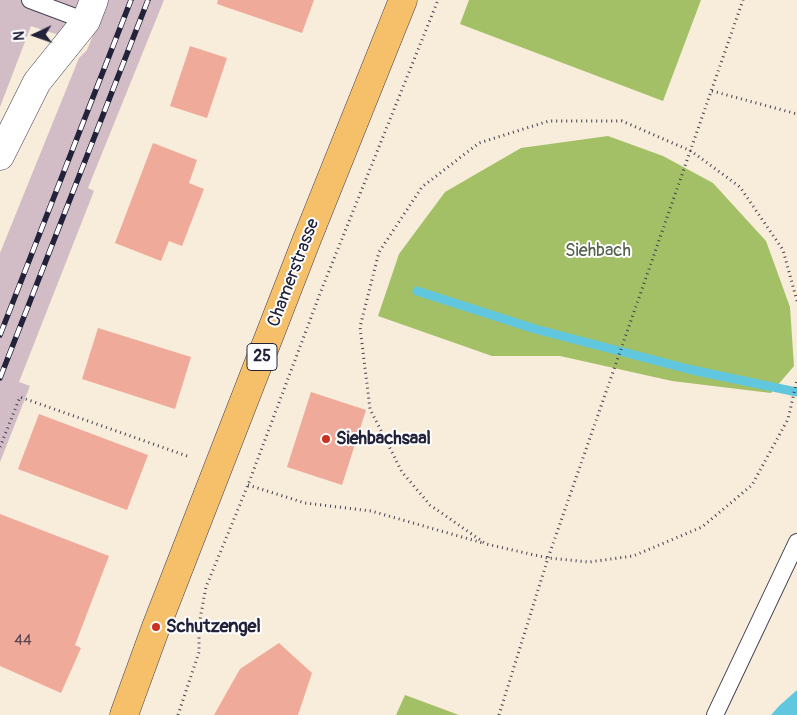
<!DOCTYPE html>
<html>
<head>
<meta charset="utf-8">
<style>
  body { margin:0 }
  #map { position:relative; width:797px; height:715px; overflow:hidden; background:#f8ecda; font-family:Pangolin,sans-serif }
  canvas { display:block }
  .north { position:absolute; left:10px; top:10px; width:50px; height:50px; -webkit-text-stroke:4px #fff; paint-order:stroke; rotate:267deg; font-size:14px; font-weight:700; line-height:20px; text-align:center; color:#22223b }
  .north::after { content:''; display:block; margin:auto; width:18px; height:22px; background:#22223b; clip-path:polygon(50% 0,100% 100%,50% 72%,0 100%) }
</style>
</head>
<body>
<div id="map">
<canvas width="797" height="715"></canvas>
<div class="north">N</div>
</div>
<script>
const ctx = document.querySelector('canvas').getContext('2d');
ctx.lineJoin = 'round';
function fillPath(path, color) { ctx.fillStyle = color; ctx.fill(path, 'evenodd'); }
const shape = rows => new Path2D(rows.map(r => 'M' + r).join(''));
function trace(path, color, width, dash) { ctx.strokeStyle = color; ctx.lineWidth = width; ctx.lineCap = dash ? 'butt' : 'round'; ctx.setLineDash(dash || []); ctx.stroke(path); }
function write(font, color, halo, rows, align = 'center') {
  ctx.font = font + ' Pangolin,sans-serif'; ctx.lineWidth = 4; ctx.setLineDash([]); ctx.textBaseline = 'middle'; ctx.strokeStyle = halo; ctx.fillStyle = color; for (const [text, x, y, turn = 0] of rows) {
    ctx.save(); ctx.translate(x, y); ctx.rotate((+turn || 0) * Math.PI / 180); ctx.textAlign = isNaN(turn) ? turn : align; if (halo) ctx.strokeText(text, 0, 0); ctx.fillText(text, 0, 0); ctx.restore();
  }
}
fillPath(shape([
  [0,0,79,0,65,37,31,26,0,107],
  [107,0,164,0,88,188,94,191,19,382,30,386,0,462,0,253,79,58,87,50]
]), '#d2bdc6');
fillPath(shape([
  [469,0,701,0,663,101,460,24],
  [608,136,663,156,713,183,766,241,790,307,794,366,771,393,672,381,560,356,492,356,378,316,399,254,445,192,521,148],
  [405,695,459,715,396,715]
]), '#a4c067');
fillPath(shape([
  [797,690,797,715,771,715,779,706]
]), '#61c7de');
trace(shape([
  [417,291,535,329,692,370,797,392]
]), '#61c7de', 9);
fillPath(shape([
  [218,0,314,0,302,33,217,4],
  [190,46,227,58,207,118,170,106],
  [153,143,197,160,189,183,204,189,182,246,169,241,161,261,115,243],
  [98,328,191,357,175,409,82,379],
  [311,392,366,410,342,485,287,467],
  [39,414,148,455,127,510,18,469],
  [0,514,109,556,75,645,81,648,61,693,0,666],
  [279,643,312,673,298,715,214,715,240,669]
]), '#f0aa9a');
const lane = shape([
  [30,0,86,21],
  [715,715,797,542]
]);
const street = shape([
  [0,156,37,82,86,21,94,0]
]);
const primary = shape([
  [124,715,156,627,307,239,403,0]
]);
trace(lane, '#424053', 18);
trace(street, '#424053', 29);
trace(primary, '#424053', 29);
trace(shape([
  [712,91,797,114],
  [797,301,783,250,740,187,691,151,622,121,549,121,479,143,422,187,379,252,360,327,370,409,402,472,430,505,486,544,548,558,589,562,633,556,702,527,752,485,788,419,797,380],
  [0,447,20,397,187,456],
  [248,485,305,503,371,511,483,543],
  [178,715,199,652,199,625,206,587,248,485,321,291,438,0],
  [499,715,548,558,743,0]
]), '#424053', 3, [1, 4]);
trace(lane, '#fff', 16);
trace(street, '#fff', 28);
trace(primary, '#f6c06b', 28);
const rail = shape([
  [0,335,131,0],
  [0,378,148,0]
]);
trace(rail, '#22223b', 5.5);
trace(rail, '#fff', 4, [11]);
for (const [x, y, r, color] of [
  [326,439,5,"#c8321e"],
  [156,627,5,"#c8321e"]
]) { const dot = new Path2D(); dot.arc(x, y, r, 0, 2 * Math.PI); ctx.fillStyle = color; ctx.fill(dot); trace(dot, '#fff', 2); }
write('15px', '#564453', null, [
  ["44",23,641]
]);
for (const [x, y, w] of [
  [262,357,30]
]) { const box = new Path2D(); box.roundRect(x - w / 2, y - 13.5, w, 27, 4); ctx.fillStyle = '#fff'; ctx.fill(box); trace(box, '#22223b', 1); }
write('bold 16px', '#22223b', null, [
  ["25",262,357]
]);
write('18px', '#56614d', '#fff', [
  ["Siehbach",598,251]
]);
write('18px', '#22223b', '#fff', [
  ["Chamerstrasse",294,273,-69]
]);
write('bold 18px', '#22223b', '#fff', [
  ["Siehbachsaal",336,439],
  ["Schutzengel",166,627]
], 'left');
</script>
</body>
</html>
